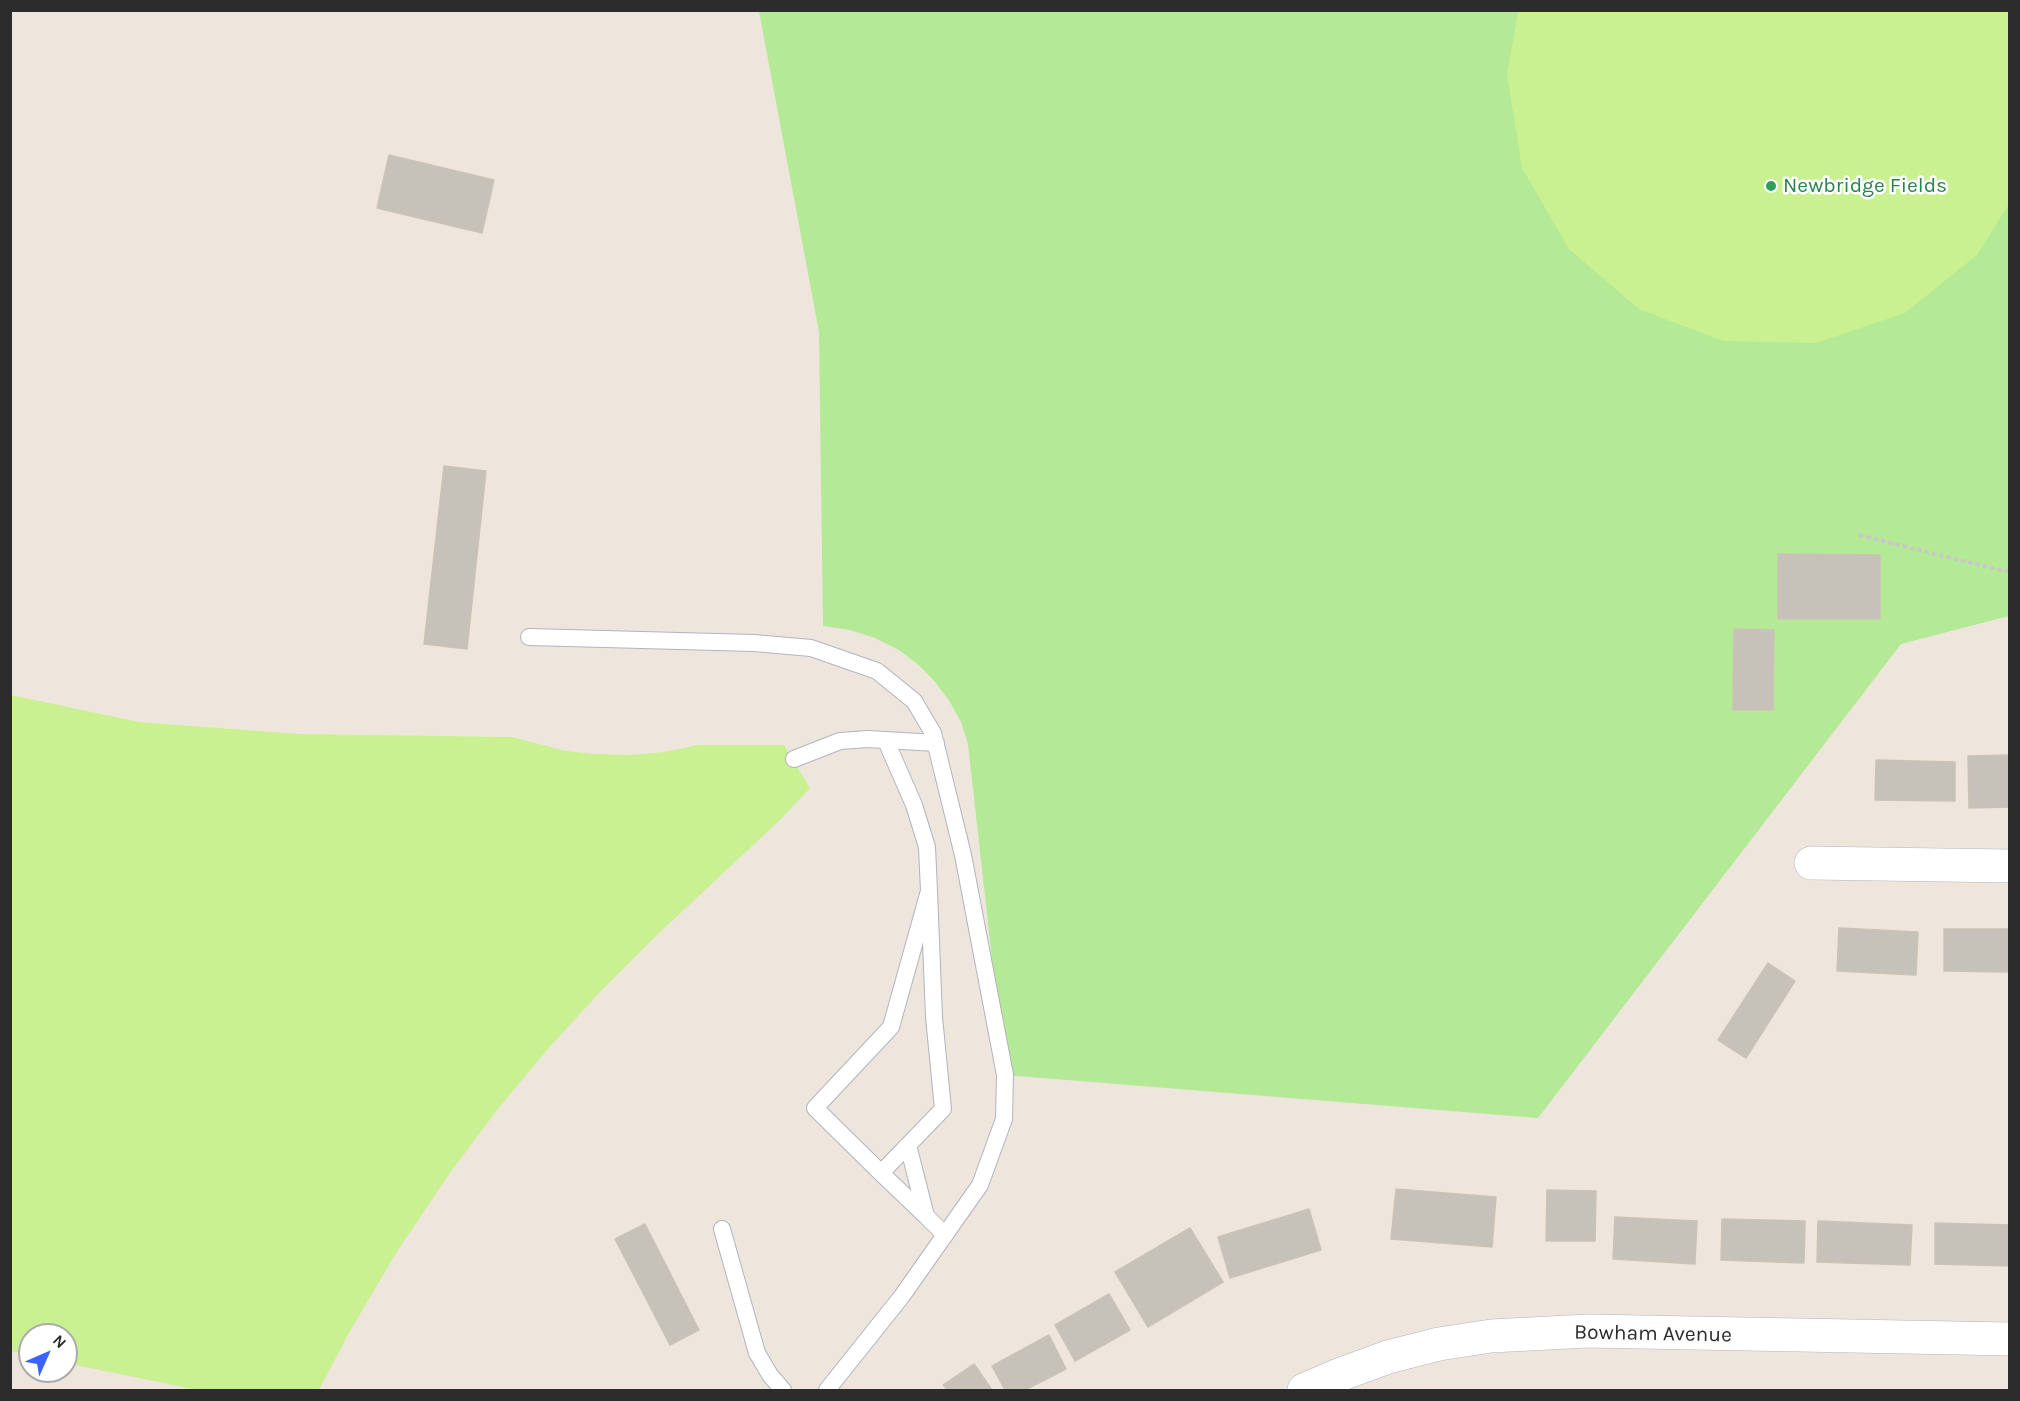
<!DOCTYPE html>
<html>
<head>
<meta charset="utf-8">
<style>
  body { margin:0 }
  #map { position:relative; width:2020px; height:1401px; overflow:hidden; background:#eee6dd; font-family:Karla,sans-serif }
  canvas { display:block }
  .frame { position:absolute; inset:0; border:12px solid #2c2c2c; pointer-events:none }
  .north { position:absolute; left:18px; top:1323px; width:60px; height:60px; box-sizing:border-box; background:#fff; border:2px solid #ababab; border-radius:50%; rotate:45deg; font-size:16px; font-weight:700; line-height:24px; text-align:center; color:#2c2c2c }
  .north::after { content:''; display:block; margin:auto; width:21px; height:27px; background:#3963ff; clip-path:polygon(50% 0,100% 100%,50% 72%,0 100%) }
</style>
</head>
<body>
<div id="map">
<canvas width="2020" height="1401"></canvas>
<div class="frame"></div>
<div class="north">N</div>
</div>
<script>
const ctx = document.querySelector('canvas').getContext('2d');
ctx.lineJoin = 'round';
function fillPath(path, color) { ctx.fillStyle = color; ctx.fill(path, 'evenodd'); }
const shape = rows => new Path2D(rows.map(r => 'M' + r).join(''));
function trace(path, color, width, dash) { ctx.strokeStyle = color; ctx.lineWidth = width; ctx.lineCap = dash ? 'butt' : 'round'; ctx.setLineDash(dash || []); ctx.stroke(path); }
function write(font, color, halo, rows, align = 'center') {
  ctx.font = font + ' Karla,sans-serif'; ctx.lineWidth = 5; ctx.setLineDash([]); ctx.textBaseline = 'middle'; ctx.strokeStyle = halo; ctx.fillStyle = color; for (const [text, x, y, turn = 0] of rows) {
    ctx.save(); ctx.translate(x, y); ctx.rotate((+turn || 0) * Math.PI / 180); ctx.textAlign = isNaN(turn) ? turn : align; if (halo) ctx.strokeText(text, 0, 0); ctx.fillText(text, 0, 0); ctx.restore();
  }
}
fillPath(shape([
  [759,11,2009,11,2009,616,1901,644,1538,1118,1005,1075,968,744,961,722,950,702,936,683,920,666,899,650,875,638,850,630,823,626,819,332]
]), '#b4e996');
fillPath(shape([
  [1518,11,2009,11,2009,204,1977,255,1905,313,1816,343,1723,341,1639,309,1569,249,1522,168,1507,75],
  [11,695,139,722,300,734,512,737,566,751,594,754,629,755,664,752,698,745,784,745,810,788,780,820,656,936,600,992,547,1050,497,1110,450,1173,398,1250,350,1331,319,1390,197,1390,66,1363,66,1335,30,1335,30,1355,11,1351]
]), '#caf191');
const building = shape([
  [389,155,494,180,482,233,377,208,389,155],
  [444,466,486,471,467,649,424,644,444,466],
  [1778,554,1880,555,1880,619,1778,619,1778,554],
  [1734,629,1774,630,1773,710,1733,710,1734,629],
  [2010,755,2010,807,1969,808,1968,756,2010,755],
  [1876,760,1955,762,1955,801,1875,800,1876,760],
  [1839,928,1918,932,1916,975,1837,971,1839,928],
  [1944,929,2010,929,2010,972,1944,971,1944,929],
  [1768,963,1795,981,1746,1058,1718,1040,1768,963],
  [1396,1189,1496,1197,1492,1247,1391,1239,1396,1189],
  [1547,1190,1596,1191,1595,1241,1546,1241,1547,1190],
  [1309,1209,1321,1250,1230,1278,1218,1237,1309,1209],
  [1615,1217,1697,1221,1695,1264,1613,1259,1615,1217],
  [1722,1219,1805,1221,1804,1263,1721,1260,1722,1219],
  [1818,1221,1912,1225,1910,1265,1817,1262,1818,1221],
  [1935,1223,2010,1225,2010,1266,1935,1264,1935,1223],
  [645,1224,699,1330,670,1345,615,1239,645,1224],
  [1190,1228,1223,1282,1148,1327,1115,1272,1190,1228],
  [1109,1294,1130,1330,1075,1361,1055,1325,1109,1294],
  [1049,1335,1066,1369,1025,1390,1005,1390,992,1366,1049,1335],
  [974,1364,992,1390,948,1390,943,1385,974,1364]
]);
fillPath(building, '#c6c1b9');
trace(building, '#cac3b6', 1.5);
const service = shape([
  [529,637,754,643,811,648,877,671,914,701,933,733,963,855,1005,1075,1004,1119,980,1185,902,1296,827,1390],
  [886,741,914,805,927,847,929,891],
  [794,759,840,741,868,739,936,743],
  [908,1145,926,1216],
  [881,1173,943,1109,934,1017,929,891,891,1027,815,1108,881,1173,926,1216,945,1235],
  [722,1229,757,1353,770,1375,783,1390]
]);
const minor = shape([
  [1811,863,2010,866],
  [1304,1390,1339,1375,1388,1357,1439,1344,1491,1336,1588,1331,2010,1339]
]);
trace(service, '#b1b4c0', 18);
trace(minor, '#b1b4c0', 34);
trace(shape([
  [1859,535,2004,571,2010,570]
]), '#c8c8c8', 4, [4.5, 3]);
trace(service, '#fff', 16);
trace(minor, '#fff', 33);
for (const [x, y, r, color] of [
  [1771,186,6,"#2e9e5b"]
]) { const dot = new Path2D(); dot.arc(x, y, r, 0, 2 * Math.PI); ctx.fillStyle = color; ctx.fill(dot); trace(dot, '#fff', 2); }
write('21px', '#27864d', '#fff', [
  ["Newbridge Fields",1783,186]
], 'left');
write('21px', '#2c2c2c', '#fff', [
  ["Bowham Avenue",1653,1334,1]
]);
</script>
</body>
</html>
